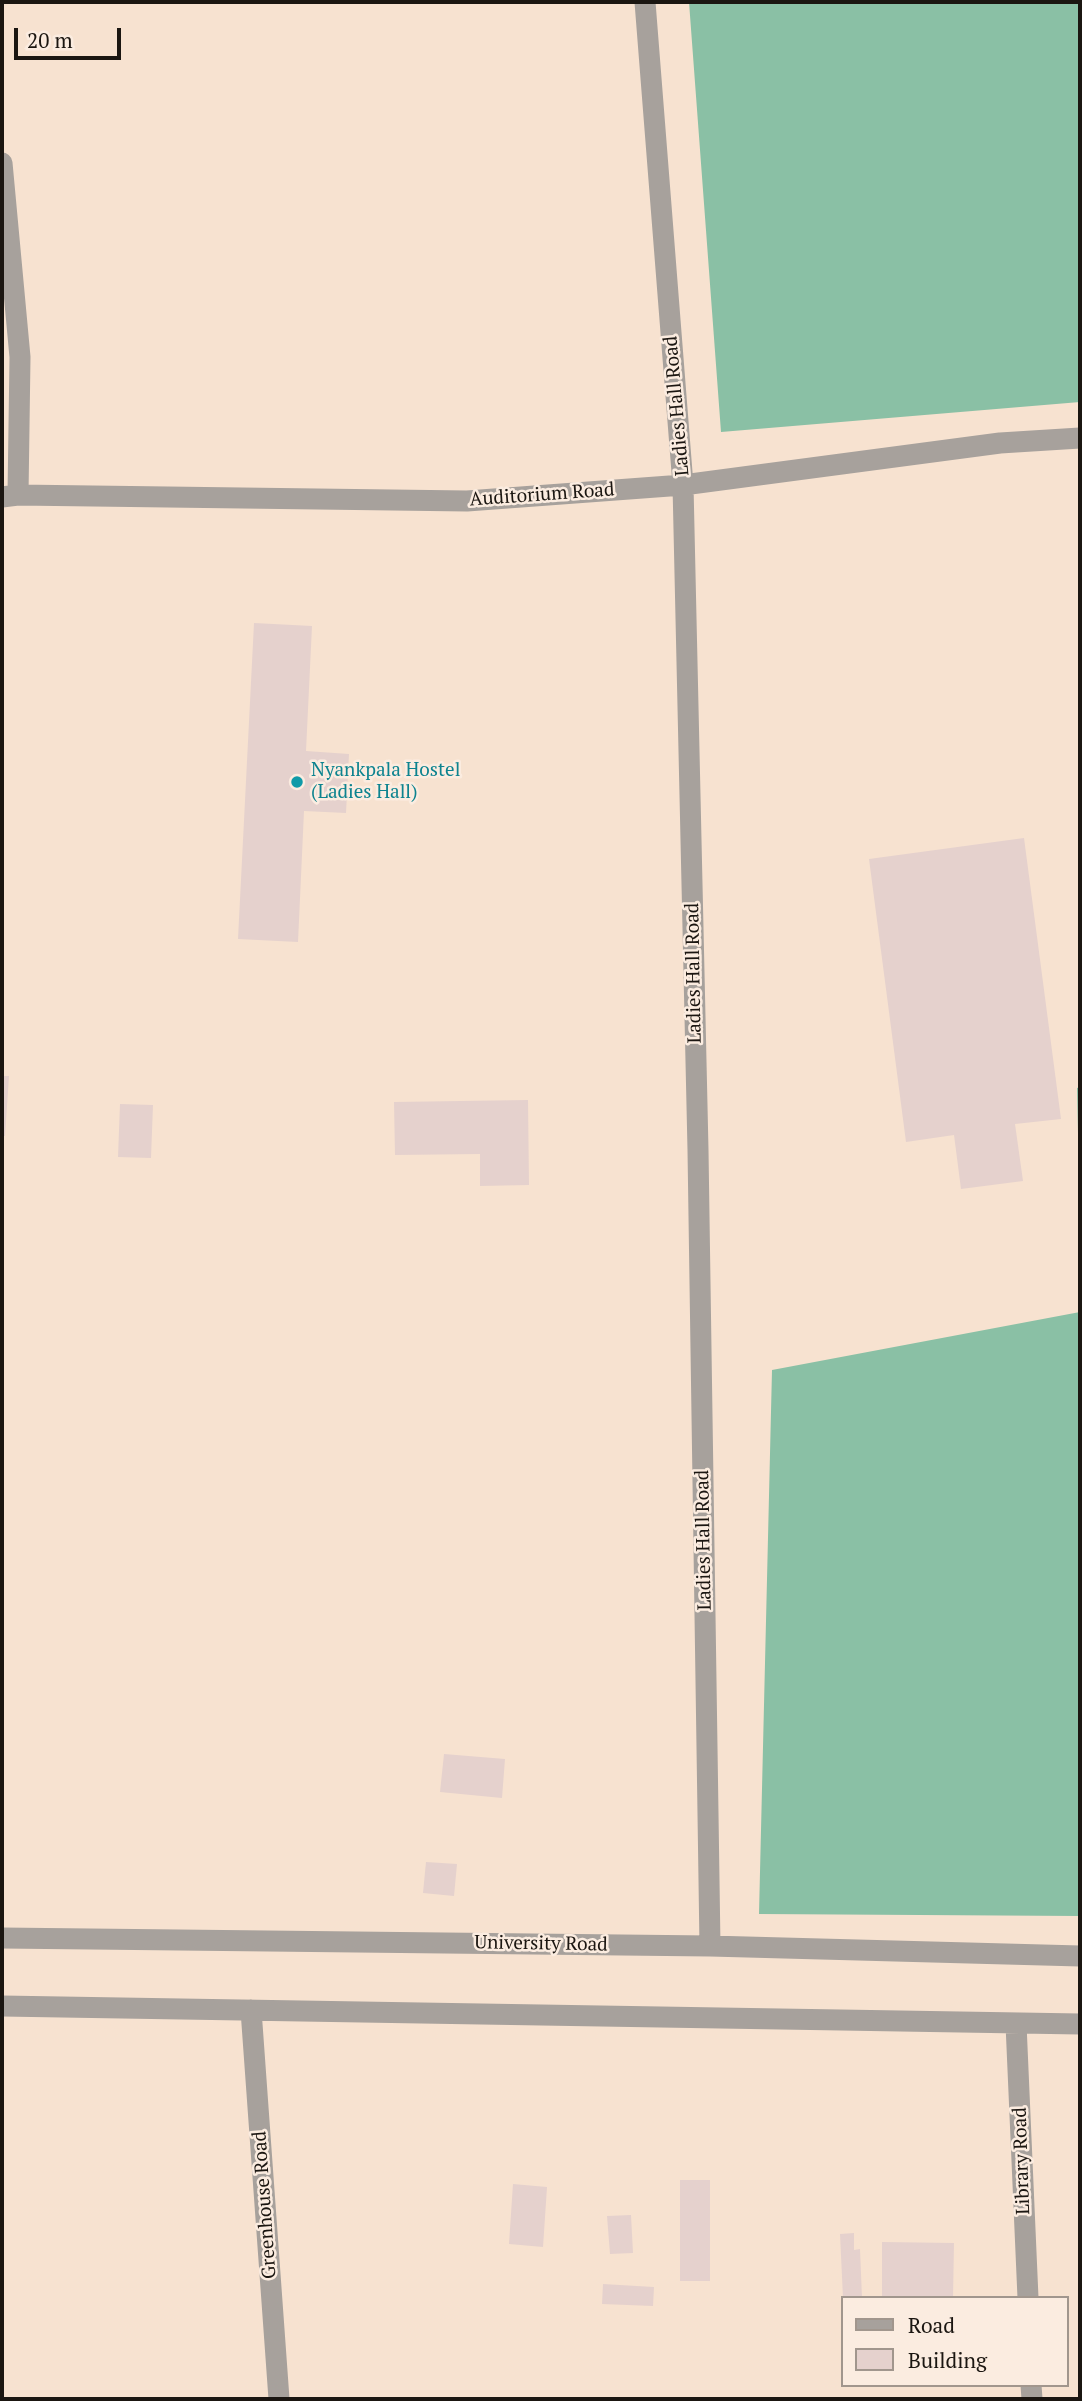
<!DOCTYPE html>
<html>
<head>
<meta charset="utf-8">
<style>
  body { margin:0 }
  #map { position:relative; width:1082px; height:2401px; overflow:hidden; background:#fbece0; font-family:"PT Serif",serif }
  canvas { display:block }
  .frame { position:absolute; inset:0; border:4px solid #1b1611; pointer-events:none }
  .legend { position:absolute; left:841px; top:2296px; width:228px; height:91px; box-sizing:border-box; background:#fbece0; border:2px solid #a1968d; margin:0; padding:9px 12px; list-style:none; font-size:21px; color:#1b1611 }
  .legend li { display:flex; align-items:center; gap:14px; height:35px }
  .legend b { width:35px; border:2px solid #a1968d }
  .scale { position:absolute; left:14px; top:28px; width:107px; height:32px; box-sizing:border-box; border:4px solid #1b1611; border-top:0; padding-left:9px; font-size:21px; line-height:24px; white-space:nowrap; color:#1b1611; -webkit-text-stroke:5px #fbece0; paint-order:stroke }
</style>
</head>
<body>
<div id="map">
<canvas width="1082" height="2401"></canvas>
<div class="frame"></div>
<ul class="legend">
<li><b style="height:9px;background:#a7a19c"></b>Road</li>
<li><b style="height:19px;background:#e5d1cd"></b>Building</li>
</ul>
<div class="scale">20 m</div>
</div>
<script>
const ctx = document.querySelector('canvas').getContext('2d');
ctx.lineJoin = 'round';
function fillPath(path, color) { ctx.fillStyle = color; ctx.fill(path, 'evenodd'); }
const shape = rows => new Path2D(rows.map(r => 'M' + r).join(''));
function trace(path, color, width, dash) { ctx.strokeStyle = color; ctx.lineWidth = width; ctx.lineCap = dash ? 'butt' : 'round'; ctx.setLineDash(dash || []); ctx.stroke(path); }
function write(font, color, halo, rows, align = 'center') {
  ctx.font = font + ' "PT Serif",serif'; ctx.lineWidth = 5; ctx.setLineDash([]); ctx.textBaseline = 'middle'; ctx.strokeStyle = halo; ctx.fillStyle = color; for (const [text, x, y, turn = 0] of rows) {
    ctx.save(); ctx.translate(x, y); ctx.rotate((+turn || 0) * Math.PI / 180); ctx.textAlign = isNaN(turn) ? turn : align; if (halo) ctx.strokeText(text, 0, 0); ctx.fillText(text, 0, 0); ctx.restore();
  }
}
fillPath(shape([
  [2,2,1080,2,1080,2399,2,2399],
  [842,2298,1066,2298,1066,2385,842,2385]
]), '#f7e2d0');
fillPath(shape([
  [689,2,1080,2,1080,402,721,432],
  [1080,1087,1080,1224,1077,1088],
  [1080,1312,1080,1916,759,1914,772,1370]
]), '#8ac0a5');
fillPath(shape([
  [254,623,312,626,306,751,349,754,346,813,304,811,298,942,238,939],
  [1024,838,1061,1119,1015,1124,1023,1181,961,1189,954,1135,906,1142,869,859],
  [2,1076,9,1076,5,1136,2,1136],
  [528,1100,529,1185,480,1186,480,1154,395,1155,394,1102],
  [120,1104,153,1105,151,1158,118,1157],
  [444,1754,505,1759,502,1798,440,1792],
  [426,1862,457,1864,454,1896,423,1893],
  [680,2180,710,2180,710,2281,680,2281],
  [513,2184,547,2187,543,2247,509,2244],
  [631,2215,633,2253,610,2254,607,2216],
  [854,2233,854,2250,860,2249,862,2298,843,2298,840,2234],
  [882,2242,954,2243,953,2298,882,2298],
  [603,2284,654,2287,653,2306,602,2304]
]), '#e5d1cd');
trace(shape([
  [645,2,683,485,698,1150,710,1946],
  [2,163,20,357,18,495],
  [2,497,18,495,467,501,683,485,1000,443,1080,438],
  [2,1938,710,1946,1080,1956],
  [2,2006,1080,2024],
  [251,2010,279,2399],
  [1016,2024,1028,2298],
  [1031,2385,1032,2399]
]), '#a7a19c', 21);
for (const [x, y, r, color] of [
  [297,782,7,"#0f9aa8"]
]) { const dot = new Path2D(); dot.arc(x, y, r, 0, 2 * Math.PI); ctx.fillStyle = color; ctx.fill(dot); trace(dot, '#fbece0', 2.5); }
write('19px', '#1b1611', '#fbece0', [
  ["Ladies Hall Road",677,406,-95],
  ["Auditorium Road",542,495,-4],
  ["Ladies Hall Road",694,973,-91],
  ["Ladies Hall Road",704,1540,-91],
  ["University Road",541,1944,1],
  ["Library Road",1022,2161,-92],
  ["Greenhouse Road",265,2205,-94]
]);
write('19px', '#0d838f', '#fbece0', [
  ["Nyankpala Hostel",311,771],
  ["(Ladies Hall)",311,793]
], 'left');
</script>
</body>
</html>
